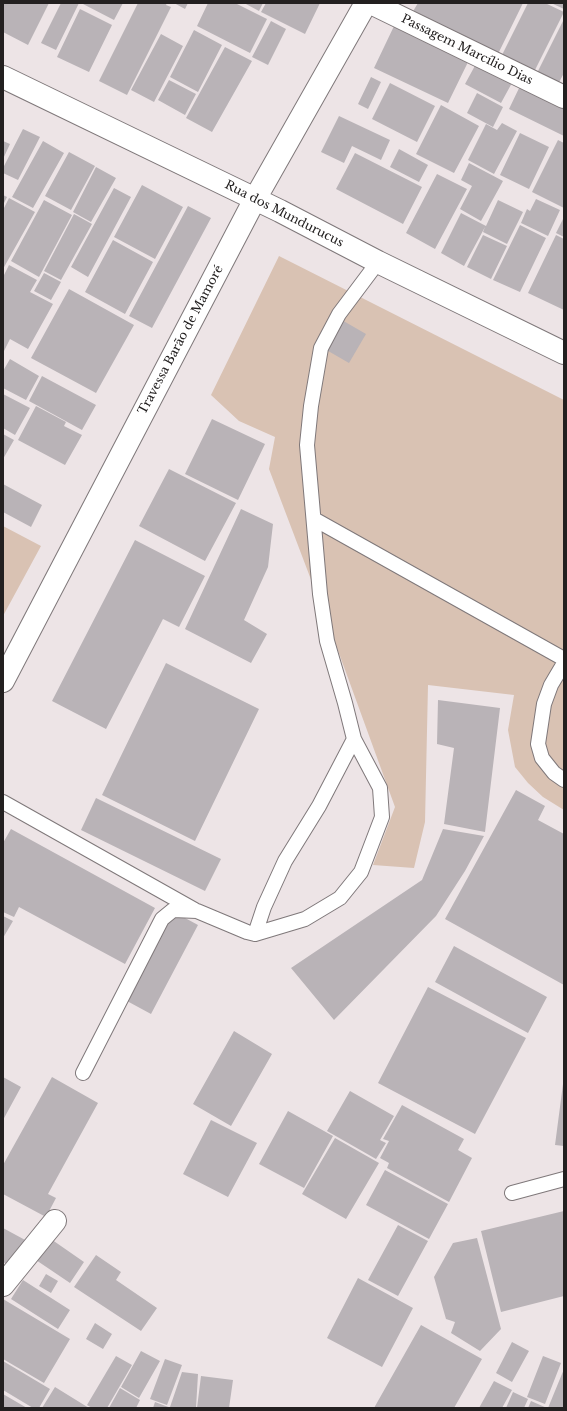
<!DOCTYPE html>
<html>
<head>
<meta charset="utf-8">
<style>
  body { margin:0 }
  #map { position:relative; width:567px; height:1411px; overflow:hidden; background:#ede4e6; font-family:"Libre Baskerville",serif }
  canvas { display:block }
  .frame { position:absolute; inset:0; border:4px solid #232020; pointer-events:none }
</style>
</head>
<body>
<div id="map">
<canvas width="567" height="1411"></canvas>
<div class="frame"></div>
</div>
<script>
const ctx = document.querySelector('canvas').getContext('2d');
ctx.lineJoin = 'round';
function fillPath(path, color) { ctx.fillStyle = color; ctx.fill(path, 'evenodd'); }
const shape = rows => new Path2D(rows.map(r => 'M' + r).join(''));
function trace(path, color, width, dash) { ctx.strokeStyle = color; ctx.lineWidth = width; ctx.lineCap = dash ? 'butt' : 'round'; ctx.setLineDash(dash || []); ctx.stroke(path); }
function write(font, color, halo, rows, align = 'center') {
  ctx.font = font + ' "Libre Baskerville",serif'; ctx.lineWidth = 3; ctx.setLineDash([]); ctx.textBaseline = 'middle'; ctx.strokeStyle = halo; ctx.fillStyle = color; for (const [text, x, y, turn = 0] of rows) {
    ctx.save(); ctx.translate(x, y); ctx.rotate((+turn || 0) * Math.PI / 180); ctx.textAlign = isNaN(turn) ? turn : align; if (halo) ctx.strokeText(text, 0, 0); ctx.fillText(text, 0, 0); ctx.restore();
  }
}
fillPath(shape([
  [279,256,564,400,564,810,543,797,528,783,515,767,508,730,514,695,428,685,425,822,414,868,373,865,395,807,340,656,269,469,275,437,239,421,211,395],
  [3,526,41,546,3,616]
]), '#d9c2b3');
fillPath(shape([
  [3,3,49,3,28,45,3,32],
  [61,3,79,3,56,50,41,43],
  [84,3,123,3,114,20,83,4],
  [138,3,167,3,166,5,171,7,127,95,99,81],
  [174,3,188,3,185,9],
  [208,3,235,3,267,19,250,53,197,26],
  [244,3,263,3,259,11],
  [266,3,320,3,305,34,261,12],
  [418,3,523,3,497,56,412,13],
  [528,3,545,3,564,12,534,72,502,55],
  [551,3,564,3,564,9],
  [80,9,112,25,89,72,57,57],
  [564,19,564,73,556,88,535,77],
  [271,21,286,29,268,65,252,57],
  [395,24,469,60,448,103,374,68],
  [194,30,222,45,198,92,170,77],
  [161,34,183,46,154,102,131,90],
  [225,47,252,61,212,132,186,118],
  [477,62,513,81,501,103,465,84],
  [371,77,381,82,368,109,358,104],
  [169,80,196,94,185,115,158,100],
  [390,83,435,106,417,142,372,119],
  [521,84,564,105,564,136,509,109],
  [477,93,503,107,493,127,467,113],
  [441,105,479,126,454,173,416,154],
  [339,116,390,140,381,160,352,146,344,163,321,152],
  [502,123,517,131,494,174,468,160,486,124,497,130],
  [23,129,40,137,18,180,3,173,3,168],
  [520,133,549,147,529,189,500,175],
  [558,140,564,143,564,208,532,192],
  [3,141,10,144,3,159],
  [43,141,64,153,33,208,12,197],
  [399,149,428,165,419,182,390,167],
  [69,152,95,166,71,210,45,196],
  [355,153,422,187,403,224,336,189],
  [469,163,503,181,481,221,460,209,472,186,461,180],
  [96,167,116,178,91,222,73,212],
  [437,174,467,189,435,249,406,233],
  [142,185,183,207,155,259,114,237],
  [114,188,131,197,88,277,71,267],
  [3,195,7,197,3,205],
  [9,198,35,212,3,269,3,210],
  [536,199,560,210,548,236,521,223,527,209,530,211],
  [44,200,72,215,39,277,11,261],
  [498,200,523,212,507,244,483,232,485,227,464,266,441,253,461,213,486,226],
  [188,206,211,218,152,328,129,316],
  [74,214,92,224,61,280,44,271],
  [564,217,564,237,556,233],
  [520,225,546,238,520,292,493,280],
  [483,235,507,246,491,279,467,267],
  [556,235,564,239,564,310,528,293],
  [113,240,153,262,125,314,85,292],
  [9,265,37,280,30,292,53,304,28,349,10,339,3,353,3,277],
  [44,273,61,282,51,300,34,291],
  [69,289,134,325,96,393,31,358],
  [340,319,366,334,349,363,323,348],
  [10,359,39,376,26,400,3,388,3,371],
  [42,376,96,405,82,430,29,401],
  [3,394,30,408,15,435,3,428],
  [36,406,66,422,64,426,82,435,65,465,18,440],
  [212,419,265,444,238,500,185,474],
  [3,434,14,440,3,459],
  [169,469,236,503,205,561,139,526],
  [3,484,42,505,31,527,3,512],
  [241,509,273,524,268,567,244,620,267,634,251,663,185,629],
  [135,540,205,576,179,627,163,619,106,729,52,701],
  [166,663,259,709,195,841,102,795],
  [438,700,500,708,485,832,444,824,454,748,437,744],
  [516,790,545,806,538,820,564,834,564,985,445,919],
  [96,798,221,859,205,891,81,830],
  [11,829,155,908,125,964,19,907,14,917,3,912,3,843],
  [443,829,484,836,465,871,436,916,334,1020,291,968,422,880],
  [174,912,198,925,151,1014,127,1001],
  [3,916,13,921,3,938],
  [454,946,547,997,528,1033,435,982],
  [428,987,526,1038,475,1134,378,1083],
  [234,1031,272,1054,231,1126,193,1104],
  [3,1077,21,1087,3,1120],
  [52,1077,98,1103,48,1194,56,1198,46,1217,3,1194,3,1165],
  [563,1084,564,1084,564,1146,555,1145],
  [350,1091,394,1116,380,1140,386,1143,376,1159,327,1131],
  [402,1105,464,1139,458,1150,472,1158,449,1202,387,1168,389,1163,380,1158,389,1141,383,1139],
  [288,1111,333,1136,304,1188,259,1164],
  [211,1120,257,1143,228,1197,183,1174],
  [335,1138,379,1163,346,1219,302,1194],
  [385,1170,448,1204,429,1239,366,1205],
  [564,1211,564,1296,501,1312,481,1231],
  [398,1225,428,1241,398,1296,368,1280],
  [3,1228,27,1241,13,1267,3,1262],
  [48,1237,84,1262,70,1283,33,1258],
  [477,1238,501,1329,480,1351,451,1333,455,1322,446,1319,434,1277,453,1243],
  [96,1255,121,1272,116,1280,157,1308,141,1331,74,1287],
  [46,1274,58,1281,51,1293,39,1286],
  [358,1278,413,1308,382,1367,327,1338],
  [23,1280,70,1310,58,1329,11,1299],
  [3,1299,70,1339,44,1383,3,1359],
  [95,1323,112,1334,103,1349,86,1339],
  [421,1325,482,1359,454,1408,374,1408],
  [512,1342,529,1351,512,1382,496,1373],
  [141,1351,160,1361,139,1398,121,1387],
  [116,1356,132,1365,107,1408,92,1408,87,1405],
  [543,1356,561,1363,545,1404,527,1397],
  [165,1359,182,1365,167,1405,150,1399],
  [3,1361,50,1389,39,1408,33,1408,3,1390],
  [564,1369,564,1408,548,1408],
  [182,1372,198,1374,196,1408,174,1408,170,1407],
  [201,1376,233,1380,229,1408,197,1408],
  [494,1381,512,1390,502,1408,479,1408],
  [55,1387,89,1408,42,1408],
  [120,1388,140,1400,136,1408,109,1408],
  [513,1392,528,1399,524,1408,506,1408],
  [3,1394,27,1408,3,1408],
  [531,1401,547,1408,528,1408],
  [155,1402,171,1408,153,1408]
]), '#b9b3b7');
const lane = shape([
  [314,519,564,659],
  [564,663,551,685,544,704,538,744,542,758,554,773,564,780],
  [3,802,195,910],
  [255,934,264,907,285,861,319,806,354,739],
  [83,1073,162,919,173,910,197,911,247,932,255,934,305,919,340,898,361,872,382,817,380,788,354,739,345,703,327,641,320,594,307,445,311,406,321,348,339,314,378,262],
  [512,1193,564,1179]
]);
const street = shape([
  [371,3,564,97],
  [3,1285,55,1221]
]);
const secondary = shape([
  [3,77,280,211,378,262,564,353],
  [3,681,255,199,366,3]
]);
trace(lane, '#7f787a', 16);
trace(street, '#7f787a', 24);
trace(secondary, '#7f787a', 24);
trace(lane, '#fff', 14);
trace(street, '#fff', 22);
trace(secondary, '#fff', 22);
write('12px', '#232020', '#fff', [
  ["Passagem Marcílio Dias",467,50,26],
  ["Rua dos Mundurucus",284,214,27],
  ["Travessa Barão de Mamoré",181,340,-62]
]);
</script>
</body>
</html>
